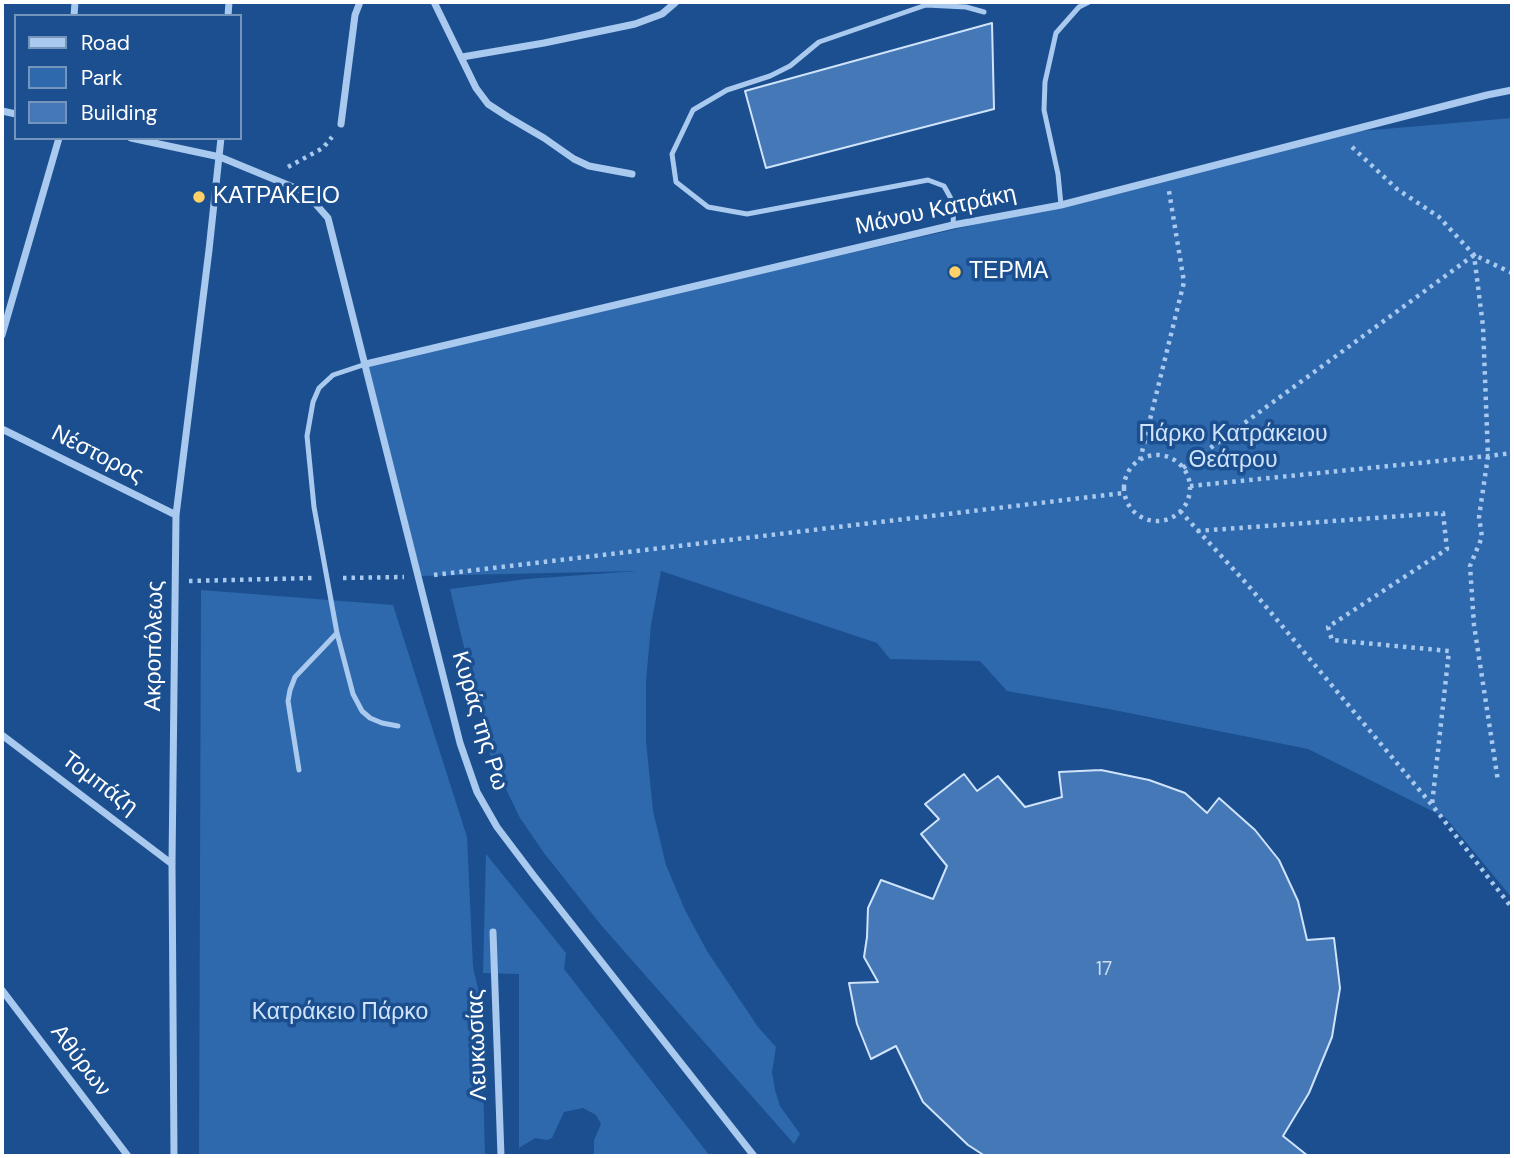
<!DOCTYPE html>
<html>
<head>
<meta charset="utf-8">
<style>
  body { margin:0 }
  #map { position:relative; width:1514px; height:1158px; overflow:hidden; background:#1b4f8f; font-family:"DM Sans",sans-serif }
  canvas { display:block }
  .frame { position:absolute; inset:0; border:4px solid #fff; pointer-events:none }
  .legend { position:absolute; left:14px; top:14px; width:228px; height:126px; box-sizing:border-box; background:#1b4f8f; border:2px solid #7695bc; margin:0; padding:9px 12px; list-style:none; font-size:21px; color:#fff }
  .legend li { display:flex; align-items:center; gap:14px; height:35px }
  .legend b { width:35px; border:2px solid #7695bc }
</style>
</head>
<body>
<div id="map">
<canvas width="1514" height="1158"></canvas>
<div class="frame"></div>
<ul class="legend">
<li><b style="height:9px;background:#a9c9ee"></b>Road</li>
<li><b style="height:19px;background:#2e69ad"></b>Park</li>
<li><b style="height:19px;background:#4478b7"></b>Building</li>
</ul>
</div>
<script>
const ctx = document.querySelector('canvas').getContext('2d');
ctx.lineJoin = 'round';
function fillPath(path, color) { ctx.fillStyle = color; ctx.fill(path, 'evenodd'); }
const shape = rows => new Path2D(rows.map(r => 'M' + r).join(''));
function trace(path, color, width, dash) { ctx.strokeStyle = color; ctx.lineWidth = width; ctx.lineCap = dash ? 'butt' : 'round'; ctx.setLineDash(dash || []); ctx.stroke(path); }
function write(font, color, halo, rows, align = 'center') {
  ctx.font = font + ' "DM Sans",sans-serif'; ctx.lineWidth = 7; ctx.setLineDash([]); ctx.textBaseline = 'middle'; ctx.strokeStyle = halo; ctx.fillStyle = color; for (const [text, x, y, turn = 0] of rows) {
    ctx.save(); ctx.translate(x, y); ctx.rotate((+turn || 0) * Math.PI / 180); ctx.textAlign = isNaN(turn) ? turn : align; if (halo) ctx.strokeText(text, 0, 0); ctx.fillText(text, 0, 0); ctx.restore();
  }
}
fillPath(shape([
  [1512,118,1512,898,1446,818,1308,749,1109,709,1007,691,980,661,890,659,877,643,661,571,651,625,646,681,646,741,653,811,666,865,685,910,707,951,758,1027,776,1047,772,1072,775,1090,780,1106,800,1134,794,1144,601,925,544,853,520,818,491,758,450,589,527,579,637,571,419,576,366,364,1061,205,1338,133],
  [201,590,393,605,467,837,473,967,481,1002,485,1156,199,1156],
  [486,854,566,953,564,969,710,1156,594,1156,594,1140,601,1124,596,1115,583,1108,564,1112,552,1138,547,1140,535,1138,519,1148,519,974,483,973]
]), '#2e69ad');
const building = shape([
  [992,23,994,109,766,168,745,91,992,23],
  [1101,770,1149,780,1185,793,1207,813,1219,798,1255,830,1279,860,1298,901,1307,940,1334,938,1340,988,1332,1037,1309,1093,1283,1136,1308,1156,985,1156,968,1145,923,1102,896,1046,871,1059,857,1024,849,983,878,982,864,957,867,937,868,908,881,880,933,899,947,866,921,834,939,819,925,804,964,774,977,791,998,776,1025,807,1062,797,1059,772,1101,770]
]);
fillPath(building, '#4478b7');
trace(building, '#cfe3fa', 2);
trace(shape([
  [1352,147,1397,189,1439,217,1474,255,1483,326,1488,456,1479,517,1482,537,1470,566,1474,625,1498,781],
  [288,167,323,148,332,137],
  '1124 488a33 33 0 1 1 66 0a33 33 0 1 1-66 0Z',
  [1140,460,1184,282,1169,191],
  [1183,468,1474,255,1512,273],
  [1190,486,1488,456,1512,453],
  [1180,511,1247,584,1432,805,1512,908],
  [1197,531,1443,513,1447,549,1328,627,1332,640,1449,651,1432,805],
  [434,575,1124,493],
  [343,578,404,577],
  [189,581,313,578]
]), '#a9c9ee', 4.5, [3.5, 5]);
trace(shape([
  [1061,205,1058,174,1044,110,1045,82,1056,33,1079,7,1089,2],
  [953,225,954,204,944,186,928,180,747,214,708,207,676,182,672,154,693,110,727,90,770,76,790,66,819,42,926,5,966,7,984,12],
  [366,364,333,375,319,388,313,402,307,436,314,507,337,633,353,694,362,711,370,718,382,723,398,726],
  [299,770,288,701,290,690,295,677,337,633]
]), '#a9c9ee', 5);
trace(shape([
  [434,2,476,88,488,104,508,117,544,138,574,159,589,166,632,174],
  [74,16,75,2],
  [228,16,229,2],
  [462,57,544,43,635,24,662,14,676,2],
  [2,111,16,114],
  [341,124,355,15,360,2],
  [131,138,220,157,305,192,328,218,460,743,477,792,497,827,534,876,754,1156],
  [2,335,59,138],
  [366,364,953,225,1061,205,1487,95,1512,90],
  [2,429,176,515],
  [2,735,172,864],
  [493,932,501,1156],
  [2,990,128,1156],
  [174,1156,172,864,176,515,209,250,221,138]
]), '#a9c9ee', 7);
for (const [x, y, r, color] of [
  [199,197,7,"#ffd166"],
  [955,272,7,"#ffd166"]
]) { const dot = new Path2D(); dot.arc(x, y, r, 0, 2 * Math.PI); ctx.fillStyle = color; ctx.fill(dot); trace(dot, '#1b4f8f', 2.5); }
write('19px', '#d0dded', null, [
  ["17",1104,970]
]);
write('23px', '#fff', '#1b4f8f', [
  ["ΚΑΤΡΑΚΕΙΟ",213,197],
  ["ΤΕΡΜΑ",969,272]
], 'left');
write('23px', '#fff', '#1b4f8f', [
  ["Μάνου Κατράκη",936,211,-12],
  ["Νέστορος",97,455,27],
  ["Ακροπόλεως",155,646,-89],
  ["Κυράς της Ρω",479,721,73],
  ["Τομπάζη",99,784,37],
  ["Λευκωσίας",478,1045,-92],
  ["Αθύρων",80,1061,53]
]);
write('23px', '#cfe3fa', '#1b4f8f', [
  ["Πάρκο Κατράκειου",1233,435],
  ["Θεάτρου",1233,461],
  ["Κατράκειο Πάρκο",340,1013]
]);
</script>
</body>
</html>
